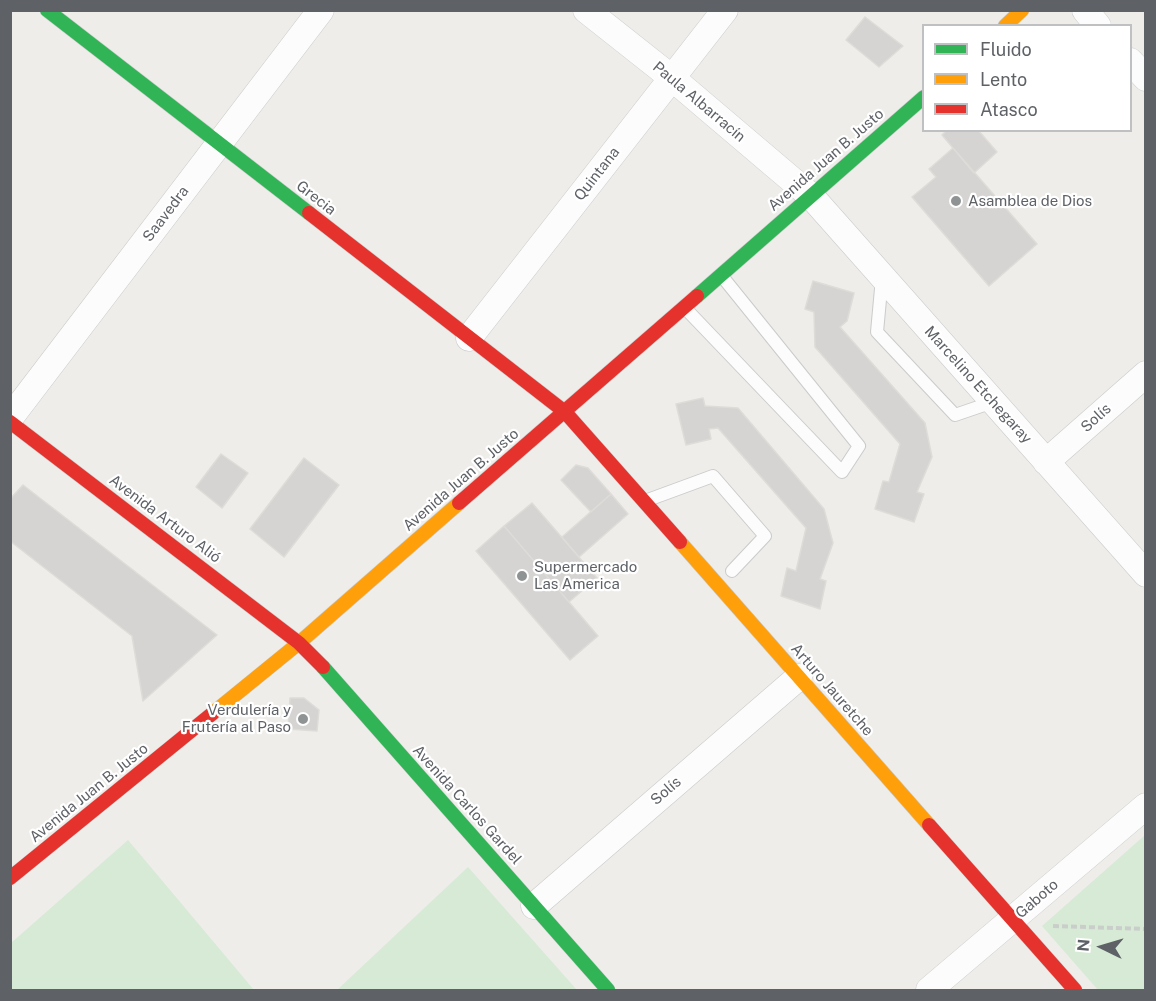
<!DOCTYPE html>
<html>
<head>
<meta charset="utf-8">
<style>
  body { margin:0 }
  #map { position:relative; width:1156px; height:1001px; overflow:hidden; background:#eeede9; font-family:"Public Sans",sans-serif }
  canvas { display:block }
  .frame { position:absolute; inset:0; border:12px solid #5e6267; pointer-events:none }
  .legend { position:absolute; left:922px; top:24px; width:210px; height:108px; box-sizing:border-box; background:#fff; border:2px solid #bfc0c2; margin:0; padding:8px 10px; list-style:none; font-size:18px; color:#5e6267 }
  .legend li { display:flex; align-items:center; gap:12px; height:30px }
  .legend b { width:30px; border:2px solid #bfc0c2 }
  .north { position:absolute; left:1072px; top:917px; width:60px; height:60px; -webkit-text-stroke:4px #fff; paint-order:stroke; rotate:275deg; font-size:16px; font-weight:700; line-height:24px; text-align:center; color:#5e6267 }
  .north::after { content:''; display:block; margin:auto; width:21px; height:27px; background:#5e6267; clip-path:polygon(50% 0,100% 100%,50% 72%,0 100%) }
</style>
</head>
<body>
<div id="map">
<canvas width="1156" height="1001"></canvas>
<div class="frame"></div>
<ul class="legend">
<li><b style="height:8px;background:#30b455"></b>Fluido</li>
<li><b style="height:8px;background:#ff9f0a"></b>Lento</li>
<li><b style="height:8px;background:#e5322d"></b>Atasco</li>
</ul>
<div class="north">N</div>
</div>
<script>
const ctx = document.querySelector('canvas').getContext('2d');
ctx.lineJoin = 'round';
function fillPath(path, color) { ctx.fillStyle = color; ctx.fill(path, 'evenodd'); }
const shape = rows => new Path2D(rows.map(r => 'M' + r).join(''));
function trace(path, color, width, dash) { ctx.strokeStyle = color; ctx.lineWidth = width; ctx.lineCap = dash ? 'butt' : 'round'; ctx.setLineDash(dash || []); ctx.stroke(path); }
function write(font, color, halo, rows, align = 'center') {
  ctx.font = font + ' "Public Sans",sans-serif'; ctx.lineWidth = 4.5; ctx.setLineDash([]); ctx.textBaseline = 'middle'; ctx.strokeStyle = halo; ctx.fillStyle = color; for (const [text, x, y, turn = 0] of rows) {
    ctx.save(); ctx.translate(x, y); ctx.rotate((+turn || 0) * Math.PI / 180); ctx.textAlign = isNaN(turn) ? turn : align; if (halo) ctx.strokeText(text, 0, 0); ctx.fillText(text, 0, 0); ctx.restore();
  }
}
fillPath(shape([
  [1145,835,1145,990,1098,990,1042,926],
  [128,840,254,990,11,990,11,943],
  [468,867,577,990,337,990]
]), '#d7ead5');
const building = shape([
  [865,17,903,46,879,67,846,40,865,17],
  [947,130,978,130,997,152,974,173,942,135,947,130],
  [953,148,1037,244,989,286,912,197,936,177,929,169,953,148],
  [813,281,854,293,847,321,840,327,925,423,932,457,917,492,924,494,914,522,875,509,883,481,889,482,900,444,815,347,814,312,805,309,813,281],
  [703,398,705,406,738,408,824,509,833,543,820,579,826,581,820,609,781,596,787,568,796,571,806,528,718,428,709,429,711,439,686,445,676,404,703,398],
  [221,454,248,473,222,508,196,487,221,454],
  [304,458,339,485,284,557,250,529,304,458],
  [576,465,588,468,611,494,591,512,561,480,576,465],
  [23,485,217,635,143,701,132,636,10,541,10,499,23,485],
  [611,494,628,514,579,557,562,537,611,494],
  [532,503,597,578,569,602,504,526,532,503],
  [504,526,598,636,570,660,476,551,504,526],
  [290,698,304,698,319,710,317,731,288,729,290,698]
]);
fillPath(building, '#d5d4d2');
trace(building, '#dedcd8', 1.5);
const lane = shape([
  [882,278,877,332,955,415,993,402],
  [685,308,842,472,859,446,721,275],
  [645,501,713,476,765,536,732,571]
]);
const street = shape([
  [586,10,672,78,811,196,1146,574],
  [1085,10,1098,26],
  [1130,61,1146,78],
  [469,338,725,10],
  [10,418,321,10],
  [1046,462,1146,374],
  [534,906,799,677],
  [929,990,1146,806]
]);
const fast = shape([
  [47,10,309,213],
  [697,296,924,97],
  [323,667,608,990]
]);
const slow = shape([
  [1005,26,1022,10],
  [680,542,929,825],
  [213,713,299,643,459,503]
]);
const jam = shape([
  [309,213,565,412,680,542],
  [10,422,299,643,323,667],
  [459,503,697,296],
  [929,825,1075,990],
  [10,878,213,713]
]);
trace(lane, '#cacbcb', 14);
trace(street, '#cacbcb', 27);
trace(fast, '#c9c9ca', 15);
trace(slow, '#c9c9ca', 15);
trace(jam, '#c9c9ca', 15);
trace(shape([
  [1053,926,1146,929]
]), '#cacecb', 4, [6, 3]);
trace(lane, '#fcfcfc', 12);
trace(street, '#fcfcfc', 26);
trace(fast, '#30b455', 14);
trace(slow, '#ff9f0a', 14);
trace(jam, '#e5322d', 14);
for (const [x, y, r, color] of [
  [956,201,6,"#909394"],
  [522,576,6,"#909394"],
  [303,719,6,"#909394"]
]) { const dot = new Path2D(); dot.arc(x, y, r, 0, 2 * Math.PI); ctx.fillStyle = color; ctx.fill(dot); trace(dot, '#fff', 2); }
write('15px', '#5e6267', '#fff', [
  ["Paula Albarracín",699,102,40],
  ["Avenida Juan B. Justo",826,160,-41],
  ["Quintana",597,174,-52],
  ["Grecia",316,198,38],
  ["Saavedra",166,214,-53],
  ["Marcelino Etchegaray",978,385,48],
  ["Solís",1096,418,-42],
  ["Avenida Juan B. Justo",461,480,-41],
  ["Avenida Arturo Alió",165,519,37],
  ["Arturo Jauretche",832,690,49],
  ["Solís",666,791,-41],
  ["Avenida Juan B. Justo",89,793,-39],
  ["Avenida Carlos Gardel",467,805,48],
  ["Gaboto",1037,899,-41]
]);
write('15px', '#5e6267', '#fff', [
  ["Asamblea de Dios",968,201],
  ["Supermercado",534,567],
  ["Las America",534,584],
  ["Verdulería y",291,710,"right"],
  ["Frutería al Paso",291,727,"right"]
], 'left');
</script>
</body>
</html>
